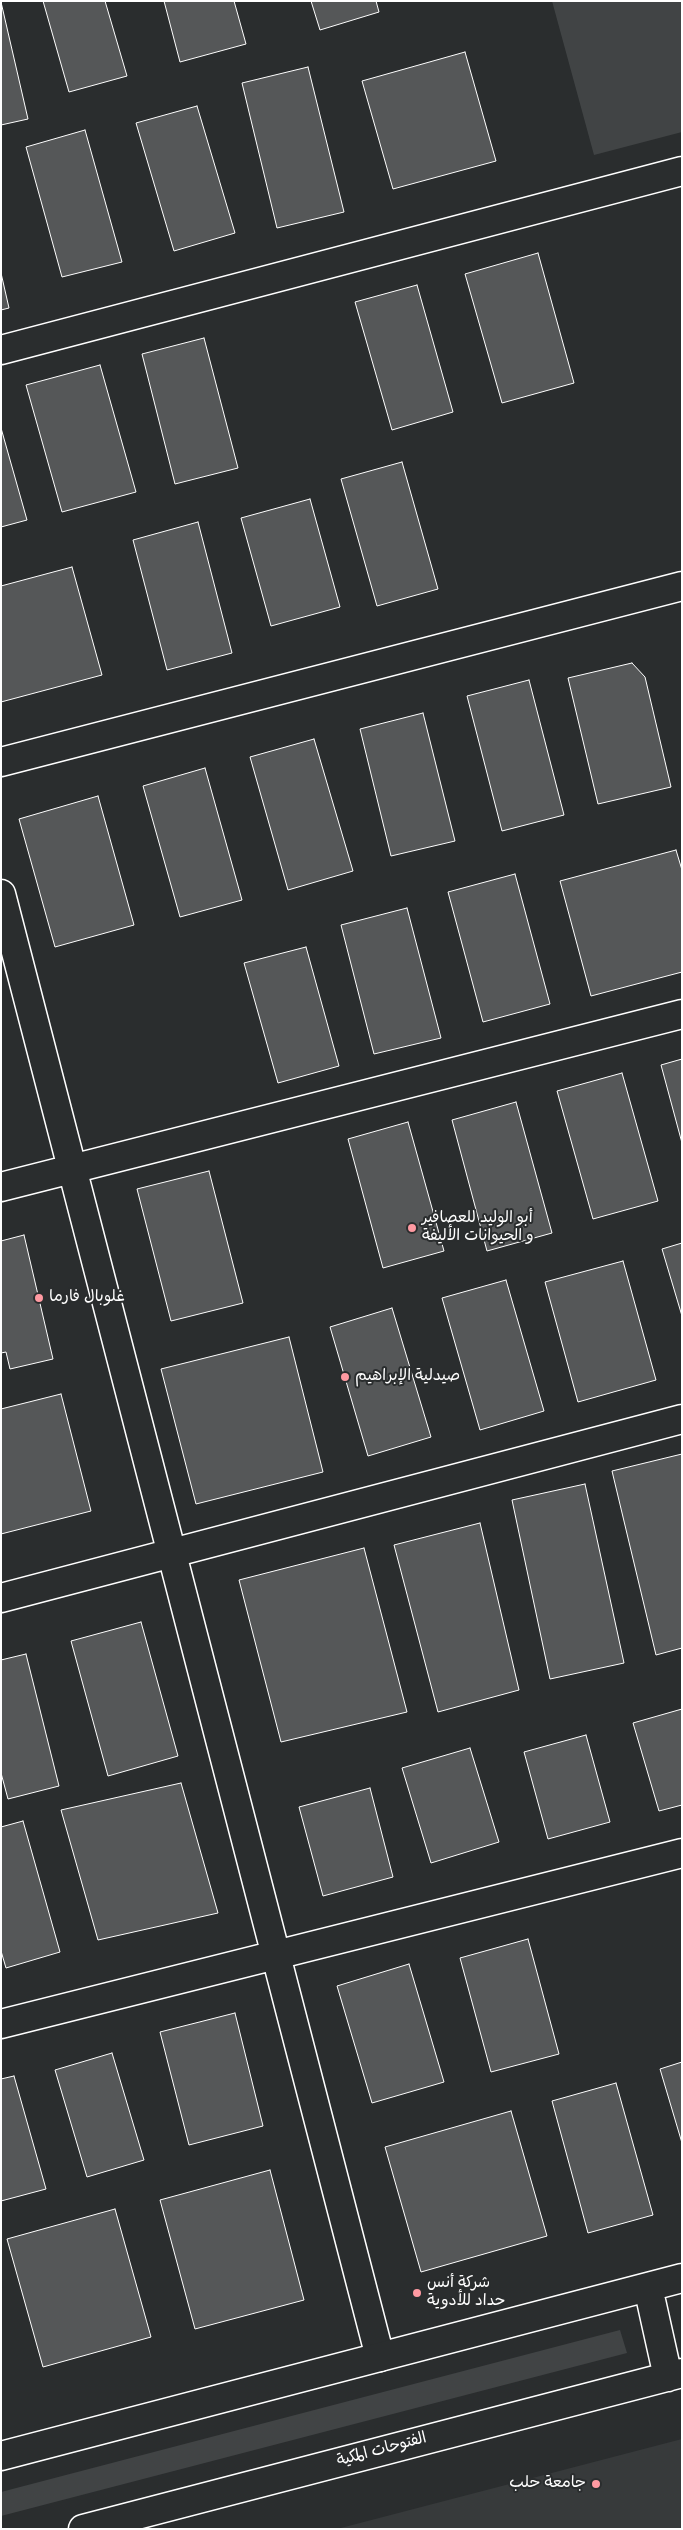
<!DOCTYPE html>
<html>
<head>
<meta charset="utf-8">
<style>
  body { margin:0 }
  #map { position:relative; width:683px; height:2530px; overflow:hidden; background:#2a2d2e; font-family:"Indie Flower",sans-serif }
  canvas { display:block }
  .frame { position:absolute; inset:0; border:2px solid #fff; pointer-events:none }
</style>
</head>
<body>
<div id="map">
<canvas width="683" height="2530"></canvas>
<div class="frame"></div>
</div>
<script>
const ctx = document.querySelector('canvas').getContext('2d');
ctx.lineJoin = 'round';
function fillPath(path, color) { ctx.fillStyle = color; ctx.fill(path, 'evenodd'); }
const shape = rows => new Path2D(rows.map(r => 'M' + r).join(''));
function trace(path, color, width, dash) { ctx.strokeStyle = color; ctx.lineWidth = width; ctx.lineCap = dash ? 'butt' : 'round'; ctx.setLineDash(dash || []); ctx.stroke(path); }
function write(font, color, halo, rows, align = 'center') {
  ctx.font = font + ' "Indie Flower","Playpen Sans Arabic",sans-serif'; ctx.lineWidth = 4; ctx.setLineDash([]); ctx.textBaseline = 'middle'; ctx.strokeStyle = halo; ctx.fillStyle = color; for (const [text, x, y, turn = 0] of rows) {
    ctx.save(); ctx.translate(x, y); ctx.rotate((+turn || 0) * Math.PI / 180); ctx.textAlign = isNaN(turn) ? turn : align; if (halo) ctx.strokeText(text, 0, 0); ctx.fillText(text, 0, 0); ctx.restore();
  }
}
fillPath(shape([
  [682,2439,682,2529,337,2529]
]), '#373a3b');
fillPath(shape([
  [552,1,682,1,682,132,594,155],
  [620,2330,627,2353,1,2516,1,2492]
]), '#414445');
const building = shape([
  [43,1,105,1,127,76,69,92,43,1],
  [164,1,234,1,246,44,180,62,164,1],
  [311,1,376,1,379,12,320,30,311,1],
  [1,2,28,119,1,125,1,2],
  [465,52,496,161,393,189,362,81,465,52],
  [308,67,344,212,277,228,242,83,308,67],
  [197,106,235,233,174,251,136,123,197,106],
  [85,130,122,262,62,277,26,147,85,130],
  [538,253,574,383,502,403,465,274,538,253],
  [1,273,9,308,1,310,1,273],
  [417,285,453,412,392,430,355,302,417,285],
  [204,338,238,468,175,484,142,354,204,338],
  [100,365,136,492,62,512,26,385,100,365],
  [1,428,27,520,1,527,1,428],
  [402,462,438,589,377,606,341,479,402,462],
  [310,499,340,607,271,626,241,518,310,499],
  [198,522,232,653,167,670,133,540,198,522],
  [72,567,102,675,1,702,1,586,72,567],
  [632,663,645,677,671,787,598,804,568,678,632,663],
  [529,680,564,815,502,831,467,696,529,680],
  [423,713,455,841,391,856,360,729,423,713],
  [314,739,353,871,288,890,250,757,314,739],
  [205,768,242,900,180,917,143,786,205,768],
  [98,796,134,925,55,947,19,819,98,796],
  [676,850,682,870,682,972,591,996,560,881,676,850],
  [515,874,550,1004,483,1022,448,892,515,874],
  [407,908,441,1038,374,1054,341,925,407,908],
  [306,947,339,1066,278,1083,244,963,306,947],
  [682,1059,682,1143,661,1065,682,1059],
  [622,1073,658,1201,593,1219,557,1091,622,1073],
  [516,1102,552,1233,487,1251,452,1120,516,1102],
  [408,1122,444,1251,383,1268,348,1139,408,1122],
  [209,1171,243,1303,171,1321,137,1189,209,1171],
  [24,1235,53,1359,10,1369,6,1352,1,1353,1,1241,24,1235],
  [682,1243,682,1316,662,1249,682,1243],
  [623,1261,656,1380,578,1402,545,1282,623,1261],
  [506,1280,544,1411,480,1430,442,1298,506,1280],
  [392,1308,431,1437,368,1456,330,1327,392,1308],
  [289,1337,323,1472,196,1504,161,1369,289,1337],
  [61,1394,91,1511,1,1534,1,1409,61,1394],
  [682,1454,682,1648,656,1655,612,1471,682,1454],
  [585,1484,624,1663,550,1679,512,1500,585,1484],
  [480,1523,519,1690,438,1712,394,1545,480,1523],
  [364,1548,407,1712,281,1742,239,1580,364,1548],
  [141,1622,178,1756,108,1776,71,1641,141,1622],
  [26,1654,59,1786,8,1799,1,1773,1,1660,26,1654],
  [682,1709,682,1805,659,1811,633,1723,682,1709],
  [586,1735,610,1822,548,1839,524,1752,586,1735],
  [470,1748,499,1842,431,1863,402,1768,470,1748],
  [181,1783,218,1913,98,1940,61,1810,181,1783],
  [370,1788,393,1877,323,1896,299,1807,370,1788],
  [23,1821,60,1952,6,1968,1,1951,1,1827,23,1821],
  [528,1939,559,2054,491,2072,460,1958,528,1939],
  [409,1964,444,2082,372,2103,337,1986,409,1964],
  [235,2013,263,2126,189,2145,160,2032,235,2013],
  [112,2053,144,2160,87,2177,55,2070,112,2053],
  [682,2062,682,2143,660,2069,682,2062],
  [14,2076,46,2189,1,2201,1,2079,14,2076],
  [616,2083,653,2215,588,2233,552,2101,616,2083],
  [511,2111,547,2236,421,2272,385,2147,511,2111],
  [270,2170,304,2300,195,2329,160,2200,270,2170],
  [115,2209,151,2337,43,2367,7,2239,115,2209]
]);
fillPath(building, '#555758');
trace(building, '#fff', 1);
const street = shape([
  [1,350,682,171],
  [1,762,682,586],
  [1,894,380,2357],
  [1,1187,682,1014],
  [1,1598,682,1419],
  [1,2024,682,1853]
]);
const secondary = shape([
  [648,2287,668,2377],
  [1,2456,682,2278],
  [83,2529,682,2373]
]);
trace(street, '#fff', 31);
trace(secondary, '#fff', 31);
trace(street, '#2a2d2e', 28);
trace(secondary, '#2a2d2e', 28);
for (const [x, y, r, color] of [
  [412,1228,5,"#ff9aa2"],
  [39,1298,5,"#ff9aa2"],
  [345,1377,5,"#ff9aa2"],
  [417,2293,5,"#ff9aa2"],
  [596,2484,5,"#ff9aa2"]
]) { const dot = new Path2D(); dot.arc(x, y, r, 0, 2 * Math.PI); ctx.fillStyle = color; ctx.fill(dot); trace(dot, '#2a2d2e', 2); }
write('16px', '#fff', '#2a2d2e', [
  ["أبو الوليد للعصافير",422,1219],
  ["و الحيوانات الأليفة",422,1237],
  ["غلوبال فارما",49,1298],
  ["صيدلية الإبراهيم",355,1377],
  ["شركة أنس",427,2284],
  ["حداد للأدوية",427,2302],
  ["جامعة حلب",586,2484,"right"]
], 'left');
write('16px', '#fff', '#2a2d2e', [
  ["الفتوحات المكية",382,2451,-15]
]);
</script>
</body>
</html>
